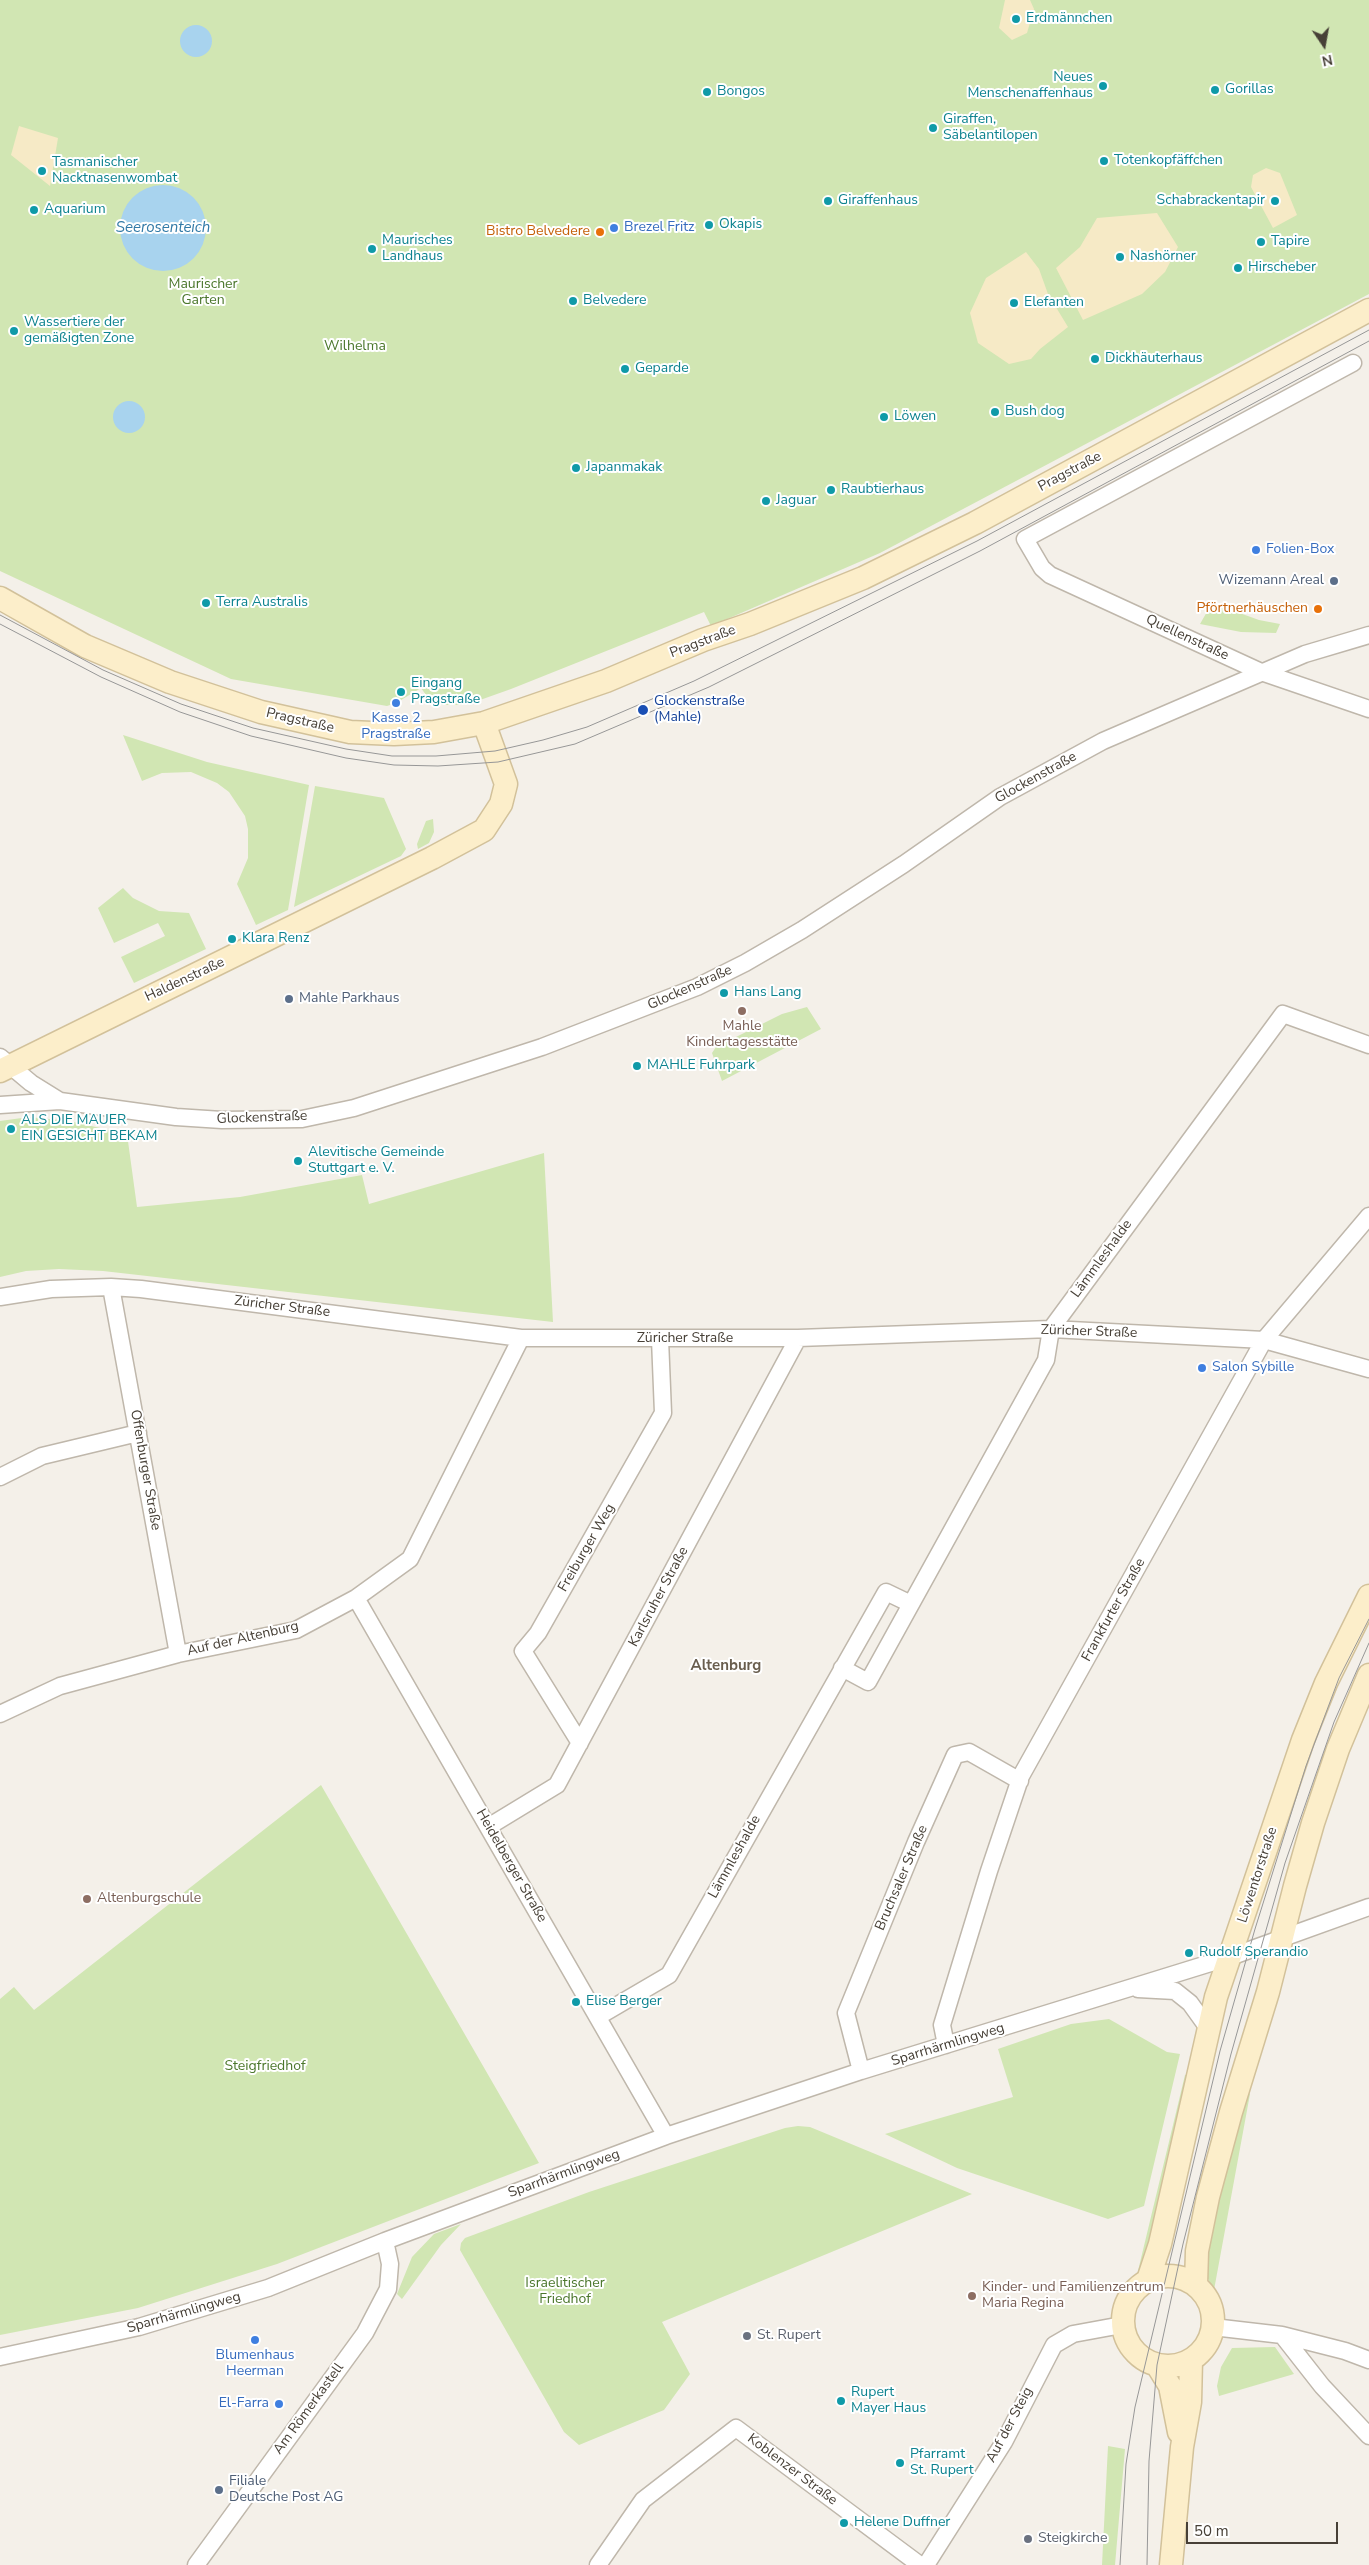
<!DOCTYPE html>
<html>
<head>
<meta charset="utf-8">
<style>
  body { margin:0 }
  #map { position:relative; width:1369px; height:2565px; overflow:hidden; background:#f4f0e9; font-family:"Nunito Sans",sans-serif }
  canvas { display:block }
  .north { position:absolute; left:1299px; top:20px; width:50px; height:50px; -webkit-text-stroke:4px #fff; paint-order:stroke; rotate:168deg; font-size:14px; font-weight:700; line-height:20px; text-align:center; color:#474037 }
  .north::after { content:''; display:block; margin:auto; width:18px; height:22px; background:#474037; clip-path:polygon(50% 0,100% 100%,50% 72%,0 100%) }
  .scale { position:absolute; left:1186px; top:2522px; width:152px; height:22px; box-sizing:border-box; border:2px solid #474037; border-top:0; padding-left:6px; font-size:15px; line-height:18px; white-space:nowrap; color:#474037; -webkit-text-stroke:4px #fff; paint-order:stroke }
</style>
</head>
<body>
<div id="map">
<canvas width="1369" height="2565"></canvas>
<div class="north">N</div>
<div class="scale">50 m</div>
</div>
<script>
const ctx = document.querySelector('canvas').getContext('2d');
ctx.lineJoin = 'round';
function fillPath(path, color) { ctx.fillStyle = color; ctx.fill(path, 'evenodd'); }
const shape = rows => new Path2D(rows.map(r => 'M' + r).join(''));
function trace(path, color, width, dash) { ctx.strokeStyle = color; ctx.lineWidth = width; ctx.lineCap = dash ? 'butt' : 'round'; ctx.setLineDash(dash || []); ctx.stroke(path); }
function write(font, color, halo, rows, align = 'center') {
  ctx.font = font + ' "Nunito Sans",sans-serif'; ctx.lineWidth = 4; ctx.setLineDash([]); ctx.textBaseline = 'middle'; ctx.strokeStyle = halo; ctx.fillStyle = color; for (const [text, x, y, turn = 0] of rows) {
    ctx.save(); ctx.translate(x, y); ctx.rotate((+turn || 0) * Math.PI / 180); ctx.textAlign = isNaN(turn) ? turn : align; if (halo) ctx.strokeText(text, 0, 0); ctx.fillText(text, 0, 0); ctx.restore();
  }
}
fillPath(shape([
  [0,0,1369,0,1369,294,880,553,711,626,704,612,511,689,466,705,440,705,426,695,421,688,396,703,387,706,231,679,0,571],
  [1212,603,1259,620,1280,624,1276,633,1241,632,1200,624],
  [123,735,207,762,309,785,288,910,256,925,237,884,248,858,248,829,245,816,229,792,217,783,191,772,162,773,142,781],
  [315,786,384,798,406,849,401,856,294,907],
  [433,819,434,832,429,843,418,849,417,844,426,821],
  [123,888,133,898,159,911,189,913,206,949,134,983,121,957,165,936,158,923,114,943,98,908],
  [807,1007,821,1029,722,1081,712,1053,716,1047,782,1014],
  [29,1117,69,1121,127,1134,137,1207,240,1197,362,1175,369,1204,544,1153,553,1322,103,1271,59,1269,26,1271,0,1277,0,1121],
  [321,1785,539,2163,277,2264,138,2308,0,2335,0,1999,14,1987,34,2010],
  [1109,2019,1167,2052,1180,2054,1144,2206,1108,2219,957,2168,885,2134,1013,2097,998,2049,1071,2024],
  [1188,2074,1142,2271,1137,2275,1185,2075],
  [1247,2092,1250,2094,1214,2290,1207,2277,1206,2257,1210,2224],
  [798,2126,810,2127,972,2194,662,2322,690,2374,664,2410,579,2445,564,2432,460,2250,461,2243,465,2238,589,2192,785,2128],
  [461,2224,441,2245,402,2299,397,2294,412,2257,434,2234],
  [1275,2347,1294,2374,1219,2396,1217,2386,1221,2367,1232,2348],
  [1108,2446,1125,2449,1115,2565,1102,2565]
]), '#d1e6b3');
fillPath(shape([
  [1005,0,1030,0,1034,9,1027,33,1012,40,999,28],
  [19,126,58,138,50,186,11,155],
  [1266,168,1280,173,1297,215,1273,228,1251,187,1253,175],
  [1157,213,1178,247,1165,272,1142,294,1083,320,1056,268,1080,247,1097,218],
  [1026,252,1039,269,1048,294,1068,327,1040,349,1031,359,1009,364,978,343,970,313,986,278]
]), '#f6eac6');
fillPath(shape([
  '180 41a16 16 0 1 1 32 0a16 16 0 1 1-32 0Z',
  '120 228a43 43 0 1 1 86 0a43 43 0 1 1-86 0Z',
  '113 417a16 16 0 1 1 32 0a16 16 0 1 1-32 0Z'
]), '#a8d3ee');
const street = shape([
  [1353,363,1025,539,1042,568,1050,575,1261,672,1369,709],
  [0,1057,31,1083,60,1101],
  [0,1105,60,1101,176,1117,222,1120,302,1119,354,1108,542,1047,697,987,745,963,802,930,904,864,1000,797,1103,741,1305,654,1369,635],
  [111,1287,178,1654],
  [0,1297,51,1289,111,1287,141,1289,521,1338,798,1338,1051,1329,1264,1340,1369,1369],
  [0,1477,42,1456,138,1433],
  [356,1598,666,2136],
  [842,1668,868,1682,1046,1360,1051,1329,1283,1014,1369,1045],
  [0,1714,60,1686,178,1654,296,1630,356,1598,410,1559,521,1338],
  [580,1743,523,1651,538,1633,663,1413,660,1339],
  [488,1827,557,1785,798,1338],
  [1138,1989,1175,1991,1190,2003,1208,2028],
  [599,2016,669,1975,886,1592,911,1604],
  [946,2045,942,2025,989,1871,1021,1776,1264,1340,1369,1216],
  [861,2071,846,2013,916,1842,955,1755,969,1752,1020,1781],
  [1213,2327,1282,2335,1345,2351,1369,2360],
  [1282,2335,1322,2386,1369,2436],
  [0,2357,139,2327,268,2288,385,2241,666,2136,861,2071,1230,1957,1369,1907],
  [196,2565,365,2333,388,2289,390,2264,385,2241],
  [598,2565,643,2500,736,2428,920,2565],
  [926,2565,1004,2442,1054,2345,1073,2334,1122,2325]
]);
const secondary = shape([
  [0,598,85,646,170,682,261,712,350,732,394,734,434,732,484,723,606,681,703,640,750,624,863,578,975,523,1369,310],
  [0,1071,432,858,484,830,501,804,506,784,484,723],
  '1123 2321a45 45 0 1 1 90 0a45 45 0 1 1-90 0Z',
  [1148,2280,1160,2244,1216,1997,1303,1740,1326,1683,1369,1596],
  [1196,2285,1197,2251,1208,2197,1231,2112,1268,1992,1295,1886,1313,1823,1338,1749,1369,1675],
  [1157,2365,1170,2386,1179,2432],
  [1171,2565,1182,2447,1190,2402,1191,2360]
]);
trace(street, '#bfb7ab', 19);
trace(secondary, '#d2c19a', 25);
trace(street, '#fff', 16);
trace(secondary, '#fceeca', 22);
trace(shape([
  [0,615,103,670,181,704,253,728,346,749,392,756,436,756,495,751,543,740,587,727,694,681,977,541,1369,330],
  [0,624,101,677,180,712,251,736,346,758,394,765,438,766,498,762,575,744,709,687,980,551,1369,341],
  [1120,2565,1126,2464,1135,2407,1220,2051,1255,1929,1306,1766,1339,1678,1369,1619],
  [1147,2565,1149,2461,1157,2365,1183,2244,1231,2054,1285,1863,1334,1722,1369,1643]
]), '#979797', 1);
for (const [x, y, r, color] of [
  [1016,19,5,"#0f9aa8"],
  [1103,86,5,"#0f9aa8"],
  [1215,90,5,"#0f9aa8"],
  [707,92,5,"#0f9aa8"],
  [933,128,5,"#0f9aa8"],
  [1104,161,5,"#0f9aa8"],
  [42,171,5,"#0f9aa8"],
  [828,201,5,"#0f9aa8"],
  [1275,201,5,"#0f9aa8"],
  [34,210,5,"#0f9aa8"],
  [709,225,5,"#0f9aa8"],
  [614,228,5,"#3f7fe0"],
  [600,232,5,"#e8710a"],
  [1261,242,5,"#0f9aa8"],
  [372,249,5,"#0f9aa8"],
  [1120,257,5,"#0f9aa8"],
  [1238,268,5,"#0f9aa8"],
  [573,301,5,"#0f9aa8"],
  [1014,303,5,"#0f9aa8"],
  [14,331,5,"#0f9aa8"],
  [1095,359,5,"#0f9aa8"],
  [625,369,5,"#0f9aa8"],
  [995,412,5,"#0f9aa8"],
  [884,417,5,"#0f9aa8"],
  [576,468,5,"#0f9aa8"],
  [831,490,5,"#0f9aa8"],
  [766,501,5,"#0f9aa8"],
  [1256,550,5,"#3f7fe0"],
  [1334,581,5,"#5c6f8a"],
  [206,603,5,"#0f9aa8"],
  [1318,609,5,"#e8710a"],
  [401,692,5,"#0f9aa8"],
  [396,703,5,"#3f7fe0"],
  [643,710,6,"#1a4fb4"],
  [232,939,5,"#0f9aa8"],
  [724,993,5,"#0f9aa8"],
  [289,999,5,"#5c6f8a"],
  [742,1011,5,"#8d6e63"],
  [637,1066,5,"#0f9aa8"],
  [11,1129,5,"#0f9aa8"],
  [298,1161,5,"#0f9aa8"],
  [1202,1368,5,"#3f7fe0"],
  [87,1899,5,"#8d6e63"],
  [1189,1953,5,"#0f9aa8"],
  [576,2002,5,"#0f9aa8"],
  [972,2296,5,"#8d6e63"],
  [747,2336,5,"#6b7280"],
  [255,2340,5,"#3f7fe0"],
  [841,2401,5,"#0f9aa8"],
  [279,2404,5,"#3f7fe0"],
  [900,2463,5,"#0f9aa8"],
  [219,2490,5,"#5c6f8a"],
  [844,2523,5,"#0f9aa8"],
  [1028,2539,5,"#6b7280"]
]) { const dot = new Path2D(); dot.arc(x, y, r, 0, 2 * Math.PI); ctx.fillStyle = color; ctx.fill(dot); trace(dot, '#fff', 2); }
write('14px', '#0d838f', '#fff', [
  ["Erdmännchen",1026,19],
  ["Neues",1093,78,"right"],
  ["Menschenaffenhaus",1093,94,"right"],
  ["Gorillas",1225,90],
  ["Bongos",717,92],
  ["Giraffen,",943,120],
  ["Säbelantilopen",943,136],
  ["Totenkopfäffchen",1114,161],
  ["Tasmanischer",52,163],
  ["Nacktnasenwombat",52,179],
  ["Giraffenhaus",838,201],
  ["Schabrackentapir",1265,201,"right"],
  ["Aquarium",44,210],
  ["Okapis",719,225],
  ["Maurisches",382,241],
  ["Landhaus",382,257],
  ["Tapire",1271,242],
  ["Nashörner",1130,257],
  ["Hirscheber",1248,268],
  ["Belvedere",583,301],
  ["Elefanten",1024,303],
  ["Wassertiere der",24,323],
  ["gemäßigten Zone",24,339],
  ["Dickhäuterhaus",1105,359],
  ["Geparde",635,369],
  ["Bush dog",1005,412],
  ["Löwen",894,417],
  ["Japanmakak",586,468],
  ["Raubtierhaus",841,490],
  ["Jaguar",776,501],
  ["Terra Australis",216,603],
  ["Eingang",411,684],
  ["Pragstraße",411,700],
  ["Klara Renz",242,939],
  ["Hans Lang",734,993],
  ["MAHLE Fuhrpark",647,1066],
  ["ALS DIE MAUER",21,1121],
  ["EIN GESICHT BEKAM",21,1137],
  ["Alevitische Gemeinde",308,1153],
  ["Stuttgart e. V.",308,1169],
  ["Rudolf Sperandio",1199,1953],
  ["Elise Berger",586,2002],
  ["Rupert",851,2393],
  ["Mayer Haus",851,2409],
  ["Pfarramt",910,2455],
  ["St. Rupert",910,2471],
  ["Helene Duffner",854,2523]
], 'left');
write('14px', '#366cbe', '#fff', [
  ["Brezel Fritz",624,228],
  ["Folien-Box",1266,550],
  ["Kasse 2",396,719,"center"],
  ["Pragstraße",396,735,"center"],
  ["Salon Sybille",1212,1368],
  ["Blumenhaus",255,2356,"center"],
  ["Heerman",255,2372,"center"],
  ["El-Farra",269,2404,"right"]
], 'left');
write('14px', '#c56008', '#fff', [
  ["Bistro Belvedere",590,232],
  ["Pförtnerhäuschen",1308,609]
], 'right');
write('14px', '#4b772c', '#fff', [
  ["Maurischer",203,285],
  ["Garten",203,301],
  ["Wilhelma",355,347],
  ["Steigfriedhof",265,2067],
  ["Israelitischer",565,2284],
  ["Friedhof",565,2300]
]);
write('14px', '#474037', '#fff', [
  ["Pragstraße",1070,472,-28],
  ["Quellenstraße",1187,638,25],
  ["Pragstraße",703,642,-21],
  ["Pragstraße",300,721,13],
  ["Glockenstraße",1036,778,-29],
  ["Haldenstraße",185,980,-25],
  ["Glockenstraße",690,988,-24],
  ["Glockenstraße",262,1118,-2],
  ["Lämmleshalde",1102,1259,-54],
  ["Züricher Straße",282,1307,7],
  ["Züricher Straße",1089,1332,2],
  ["Züricher Straße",685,1339],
  ["Offenburger Straße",145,1470,80],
  ["Freiburger Weg",587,1548,-60],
  ["Karlsruher Straße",659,1597,-62],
  ["Frankfurter Straße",1114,1610,-61],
  ["Auf der Altenburg",243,1639,-13],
  ["Lämmleshalde",735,1857,-61],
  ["Heidelberger Straße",511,1866,60],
  ["Löwentorstraße",1258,1875,-72],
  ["Bruchsaler Straße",902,1878,-67],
  ["Sparrhärmlingweg",948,2045,-17],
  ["Sparrhärmlingweg",564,2174,-20],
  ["Sparrhärmlingweg",184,2313,-16],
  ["Am Römerkastell",309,2409,-54],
  ["Auf der Steig",1010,2425,-62],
  ["Koblenzer Straße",792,2470,37]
]);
write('14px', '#4e5e75', '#fff', [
  ["Wizemann Areal",1324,581,"right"],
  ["Mahle Parkhaus",299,999],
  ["Filiale",229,2482],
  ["Deutsche Post AG",229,2498]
], 'left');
write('14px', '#164399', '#fff', [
  ["Glockenstraße",654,702],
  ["(Mahle)",654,718]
], 'left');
write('14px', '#785e54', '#fff', [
  ["Mahle",742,1027,"center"],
  ["Kindertagesstätte",742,1043,"center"],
  ["Altenburgschule",97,1899],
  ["Kinder- und Familienzentrum",982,2288],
  ["Maria Regina",982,2304]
], 'left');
write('14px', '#5b616d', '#fff', [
  ["St. Rupert",757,2336],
  ["Steigkirche",1038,2539]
], 'left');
write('italic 15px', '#327aa7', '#fff', [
  ["Seerosenteich",163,228]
]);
write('bold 15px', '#695e4f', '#fff', [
  ["Altenburg",726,1666]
]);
</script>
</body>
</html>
